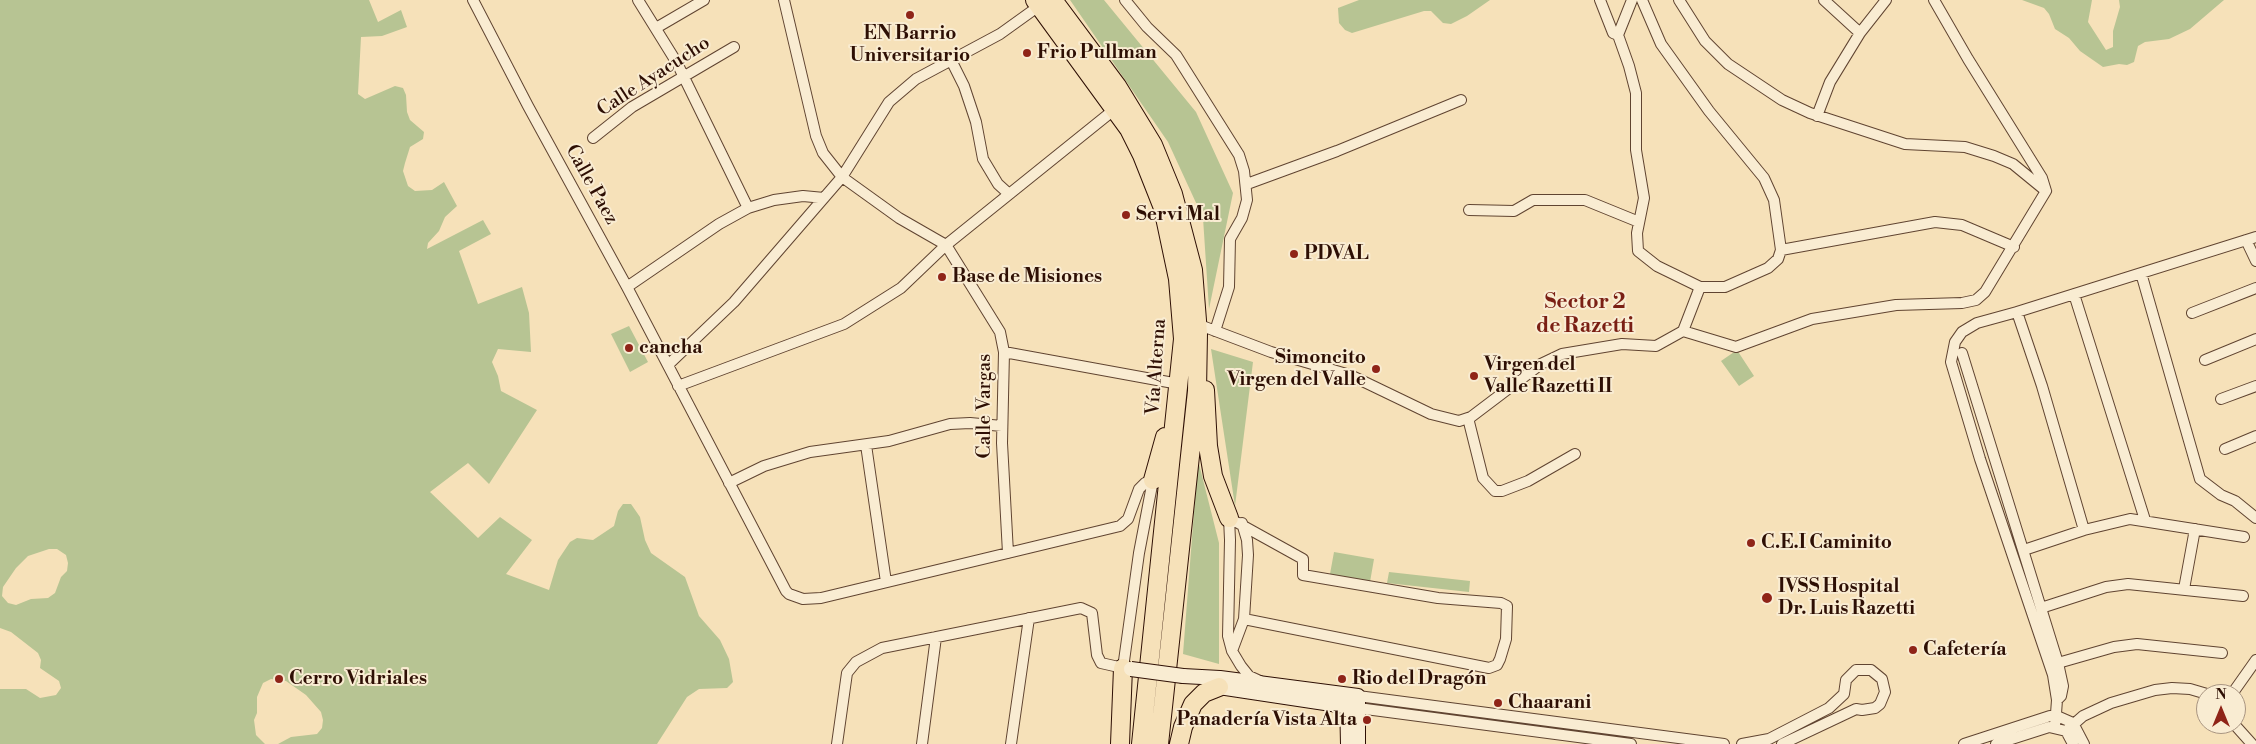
<!DOCTYPE html>
<html>
<head>
<meta charset="utf-8">
<style>
  body { margin:0 }
  #map { position:relative; width:2256px; height:744px; overflow:hidden; background:#f6e1b9; font-family:"Libre Bodoni",serif }
  canvas { display:block }
  .north { position:absolute; left:2196px; top:684px; width:50px; height:50px; box-sizing:border-box; background:#f9ecd2; border:1px solid #a89480; border-radius:50%; rotate:0deg; font-size:14px; font-weight:700; line-height:20px; text-align:center; color:#2e0f04 }
  .north::after { content:''; display:block; margin:auto; width:18px; height:22px; background:#8f2418; clip-path:polygon(50% 0,100% 100%,50% 72%,0 100%) }
</style>
</head>
<body>
<div id="map">
<canvas width="2256" height="744"></canvas>
<div class="north">N</div>
</div>
<script>
const ctx = document.querySelector('canvas').getContext('2d');
ctx.lineJoin = 'round';
function fillPath(path, color) { ctx.fillStyle = color; ctx.fill(path, 'evenodd'); }
const shape = rows => new Path2D(rows.map(r => 'M' + r).join(''));
function trace(path, color, width, dash) { ctx.strokeStyle = color; ctx.lineWidth = width; ctx.lineCap = dash ? 'butt' : 'round'; ctx.setLineDash(dash || []); ctx.stroke(path); }
function write(font, color, halo, rows, align = 'center') {
  ctx.font = font + ' "Libre Bodoni",serif'; ctx.lineWidth = 4; ctx.setLineDash([]); ctx.textBaseline = 'middle'; ctx.strokeStyle = halo; ctx.fillStyle = color; for (const [text, x, y, turn = 0] of rows) {
    ctx.save(); ctx.translate(x, y); ctx.rotate((+turn || 0) * Math.PI / 180); ctx.textAlign = isNaN(turn) ? turn : align; if (halo) ctx.strokeText(text, 0, 0); ctx.fillText(text, 0, 0); ctx.restore();
  }
}
fillPath(shape([
  [0,0,369,0,378,22,401,10,407,27,382,36,361,37,358,94,365,99,395,86,403,88,406,95,407,112,410,120,424,132,423,139,410,147,405,163,403,171,408,186,415,191,432,190,444,182,457,206,445,217,439,231,428,243,427,249,483,220,491,234,459,251,478,304,522,287,529,313,531,352,498,349,492,362,498,376,501,391,537,410,489,484,468,463,430,492,478,538,500,517,532,540,506,574,549,590,558,560,570,542,577,538,593,540,614,526,618,511,623,504,631,504,640,517,645,540,651,553,685,577,699,616,720,640,729,659,733,682,727,688,699,689,687,697,657,744,278,744,291,737,317,734,322,728,323,720,321,712,306,695,286,681,271,679,263,683,257,697,257,713,254,720,256,735,265,744,0,744,0,689,26,689,40,698,56,695,61,688,59,681,40,668,41,660,38,653,11,632,0,628],
  [49,549,57,549,66,555,68,563,67,571,61,577,55,593,48,598,31,599,16,605,8,603,2,596,3,587,16,568,28,556],
  [1070,0,1104,0,1196,112,1233,193,1209,309,1203,218,1168,142],
  [1359,0,1490,0,1467,16,1451,24,1443,23,1431,11,1424,11,1352,33,1345,30,1339,23,1338,8],
  [2022,0,2092,0,2088,22,2106,50,2113,47,2113,31,2120,7,2119,0,2224,0,2190,29,2169,39,2145,42,2138,46,2134,62,2127,65,2119,64,2103,67,2080,51,2069,38,2055,29,2049,14,2044,8],
  [629,326,648,362,630,372,611,334],
  [1211,349,1253,362,1235,506],
  [1737,350,1754,376,1739,386,1721,361],
  [1198,460,1219,543,1219,664,1183,654],
  [1334,552,1374,559,1370,582,1330,574],
  [1389,572,1470,581,1469,592,1387,583]
]), '#b7c493');
const street = shape([
  [473,0,528,106,627,287,786,591,789,594,803,599,821,598,1120,526,1128,519,1139,489,1145,483,1153,480],
  [638,0,677,63,748,208],
  [784,0,816,136,823,153,842,177,889,102,916,79,1000,34,1039,6],
  [1125,0,1147,27,1176,55,1239,155,1244,171,1247,200,1242,218,1230,239,1229,287,1215,331],
  [1600,0,1613,33,1618,35],
  [1632,0,1618,35,1629,66,1636,93,1636,150,1644,198,1637,233,1638,251,1657,266,1700,287],
  [1642,0,1661,44,1709,111,1764,178,1774,200,1781,250],
  [1824,0,1860,33],
  [1934,0,1968,59,2042,178,2046,191],
  [656,28,704,0],
  [951,60,964,86,976,122,983,159,998,184,1009,194],
  [1817,116,1830,82,1860,33,1886,0],
  [593,138,632,107,734,47],
  [1247,184,1337,151,1461,100],
  [1469,210,1514,211,1533,200,1585,200,1639,222],
  [2246,240,2256,261],
  [946,245,1000,332,1004,352,1002,443,1008,553],
  [2141,273,2200,479,2221,495,2235,501,2256,518],
  [627,287,719,224,748,208,774,200,803,196,824,198],
  [2074,294,2145,520],
  [2017,312,2042,386,2084,530],
  [2192,313,2256,288],
  [1197,324,1271,352,1350,375,1431,414,1459,421,1471,417,1541,364,1562,354,1622,344,1656,346,1683,331,1736,347,1812,319,1896,305,1962,303,1976,300,1985,292,2046,191,2013,164,1994,156,1965,147,1905,144,1810,113,1782,100,1728,64,1705,41,1679,0],
  [1683,331,1700,287,1725,287,1768,268,1778,259,1781,250,1935,222,1962,225,2014,247],
  [1004,352,1179,384],
  [1962,353,2058,663,2063,686,2061,696,2057,700],
  [2205,360,2256,339],
  [668,365,734,302,842,177,899,218,946,245],
  [678,386,844,324,901,288,946,245,1115,109],
  [2221,399,2256,386],
  [1468,418,1483,478,1495,491,1502,491,1528,481,1575,454],
  [866,445,886,582],
  [2225,449,2256,436],
  [729,483,764,466,810,452,889,441,950,424,970,423,1002,426],
  [2024,550,2084,530,2130,519,2244,537],
  [2184,589,2195,529],
  [2041,608,2106,587,2128,584,2243,596],
  [1244,619,1489,668,1497,665,1500,659,1506,639,1507,606,1501,603,1438,598,1303,575,1303,559,1229,518,1230,540,1228,636,1232,651,1241,666,1249,676,1260,681],
  [1232,651,1244,619,1248,555,1247,540,1242,523],
  [2058,663,2114,647,2137,644,2222,653],
  [2232,694,2256,660],
  [1358,696,1724,744],
  [1358,708,1631,744],
  [2234,724,2252,744],
  [2055,727,2057,700,2053,675,1980,459,1951,362,1955,342,1962,332,1977,323,2017,312,2256,237],
  [2066,731,2083,716,2111,703,2155,690,2172,688,2190,689,2207,694],
  [837,744,847,673,856,662,882,648,1081,608,1092,613,1097,655,1101,663,1123,668,1139,553,1153,480],
  [922,744,936,637],
  [1011,744,1029,618],
  [1742,744,1769,739,1829,708,1844,694,1846,680,1856,670,1871,670,1882,679,1885,692,1880,704,1875,708,1862,710,1856,709,1782,744],
  [1964,744,2050,716,2057,716,2073,723,2084,744],
  [1996,744,2049,727,2066,731,2073,744]
]);
const secondary = shape([
  [1183,676,1220,678,1358,696,1358,744],
  [1210,684,1219,687,1358,708],
  [1347,698,1348,744]
]);
const highway = shape([
  [1035,0,1129,129,1142,155,1163,208,1178,279,1183,339,1141,744],
  [1053,0,1117,86,1153,145,1173,194,1193,270,1198,333,1197,391,1159,744],
  [1205,390,1208,446,1213,476,1229,518],
  [1153,480,1165,437],
  [1120,744,1123,668],
  [1179,744,1183,727,1193,704,1204,693,1219,687]
]);
trace(street, '#604431', 12);
trace(secondary, '#2e0f04', 16);
trace(highway, '#2e0f04', 20);
trace(street, '#f9ecd2', 10);
trace(secondary, '#f9ecd2', 14);
trace(highway, '#f6e1b9', 18);
const secondaryBridge = shape([
  [1131,669,1183,676]
]);
trace(secondaryBridge, '#2e0f04', 16, []);
trace(secondaryBridge, '#f9ecd2', 14);
for (const [x, y, r, color] of [
  [910,15,5,"#8f2418"],
  [1027,53,5,"#8f2418"],
  [1126,215,5,"#8f2418"],
  [1294,254,5,"#8f2418"],
  [942,277,5,"#8f2418"],
  [629,348,5,"#8f2418"],
  [1376,369,5,"#8f2418"],
  [1474,376,5,"#8f2418"],
  [1751,543,5,"#8f2418"],
  [1767,598,6,"#8f2418"],
  [1913,650,5,"#8f2418"],
  [279,679,5,"#8f2418"],
  [1342,679,5,"#8f2418"],
  [1498,703,5,"#8f2418"],
  [1367,720,5,"#8f2418"]
]) { const dot = new Path2D(); dot.arc(x, y, r, 0, 2 * Math.PI); ctx.fillStyle = color; ctx.fill(dot); trace(dot, '#f9ecd2', 2); }
write('bold 19px', '#2e0f04', '#f9ecd2', [
  ["EN Barrio",910,34,"center"],
  ["Universitario",910,56,"center"],
  ["Frio Pullman",1037,53],
  ["Servi Mal",1136,215],
  ["PDVAL",1304,254],
  ["Base de Misiones",952,277],
  ["cancha",639,348],
  ["Simoncito",1366,358,"right"],
  ["Virgen del Valle",1366,380,"right"],
  ["Virgen del",1484,365],
  ["Valle Razetti II",1484,387],
  ["C.E.I Caminito",1761,543],
  ["IVSS Hospital",1778,587],
  ["Dr. Luis Razetti",1778,609],
  ["Cafetería",1923,650],
  ["Cerro Vidriales",289,679],
  ["Rio del Dragón",1352,679],
  ["Chaarani",1508,703],
  ["Panadería Vista Alta",1357,720,"right"]
], 'left');
write('19px', '#2e0f04', '#f9ecd2', [
  ["Calle Ayacucho",654,77,-33],
  ["Calle Paez",591,185,61],
  ["Vía Alterna",1157,367,-86],
  ["Calle Vargas",985,406,-90]
]);
write('bold 21px', '#7a1f14', '#f9ecd2', [
  ["Sector 2",1585,303],
  ["de Razetti",1585,327]
]);
</script>
</body>
</html>
